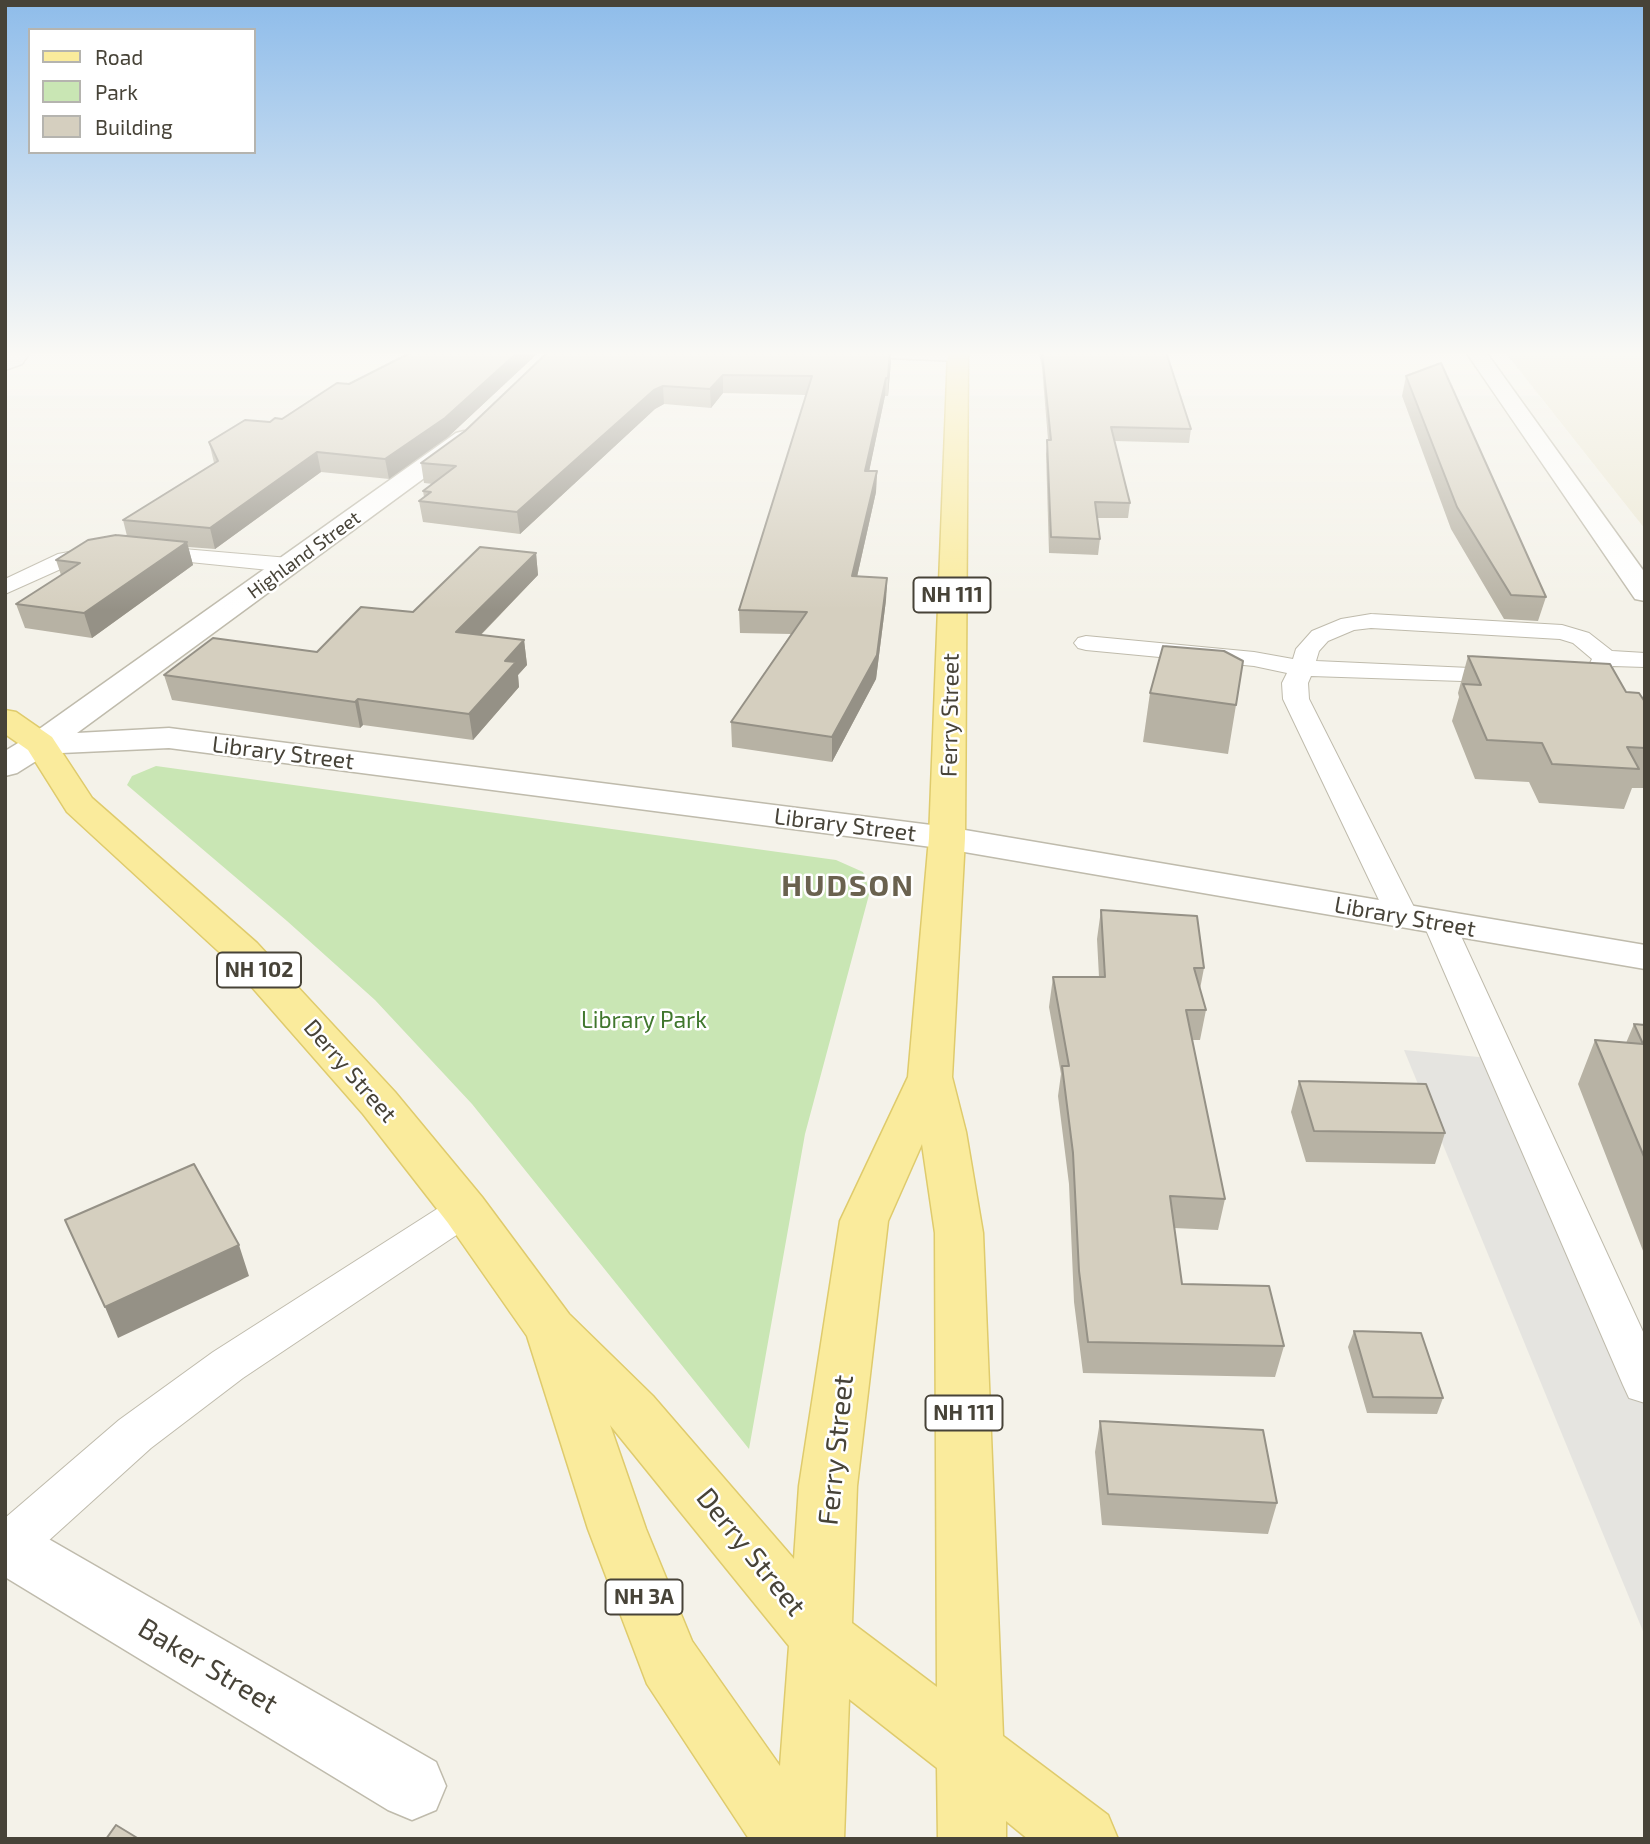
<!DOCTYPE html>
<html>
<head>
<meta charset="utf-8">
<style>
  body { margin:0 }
  #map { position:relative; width:1650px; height:1844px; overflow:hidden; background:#f4f2e9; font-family:"Exo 2",sans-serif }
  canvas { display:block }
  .frame { position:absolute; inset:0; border:7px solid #474338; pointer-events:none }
  .legend { position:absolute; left:28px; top:28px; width:228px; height:126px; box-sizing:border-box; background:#fff; border:2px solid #b5b4af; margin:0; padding:9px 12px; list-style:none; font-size:21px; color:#474338 }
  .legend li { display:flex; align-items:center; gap:14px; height:35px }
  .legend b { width:35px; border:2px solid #b5b4af }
</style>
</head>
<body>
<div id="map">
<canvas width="1650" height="1844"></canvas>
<div class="frame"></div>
<ul class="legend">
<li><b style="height:9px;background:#faeb9c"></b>Road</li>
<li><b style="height:19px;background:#c9e6b4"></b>Park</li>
<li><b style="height:19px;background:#d5cfbf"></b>Building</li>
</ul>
</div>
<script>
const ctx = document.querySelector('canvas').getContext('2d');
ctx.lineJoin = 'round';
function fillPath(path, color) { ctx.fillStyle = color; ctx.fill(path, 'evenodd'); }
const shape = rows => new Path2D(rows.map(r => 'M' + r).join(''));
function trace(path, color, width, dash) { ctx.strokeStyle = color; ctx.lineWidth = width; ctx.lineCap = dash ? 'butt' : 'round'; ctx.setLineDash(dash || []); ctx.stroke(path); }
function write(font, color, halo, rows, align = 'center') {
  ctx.font = font + ' "Exo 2",sans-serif'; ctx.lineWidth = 5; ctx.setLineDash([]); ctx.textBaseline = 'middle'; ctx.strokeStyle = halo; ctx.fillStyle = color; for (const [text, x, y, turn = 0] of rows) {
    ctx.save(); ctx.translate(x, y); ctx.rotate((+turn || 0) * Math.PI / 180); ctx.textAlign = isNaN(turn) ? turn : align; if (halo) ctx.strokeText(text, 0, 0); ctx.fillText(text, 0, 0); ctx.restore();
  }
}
fillPath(shape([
  [1505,352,1645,352,1645,529]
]), '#ece8d4');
fillPath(shape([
  [156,766,836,860,863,872,870,891,805,1134,749,1449,472,1104,375,1000,287,921,127,785,132,776]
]), '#c9e6b4');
fillPath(shape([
  [1404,1050,1500,1059,1645,1385,1645,1636]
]), '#e5e4e0');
const service = shape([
  [100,546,108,547,111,552,108,557,72,564,5,594,5,579,58,554,100,546],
  [148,546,289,558,297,560,300,565,297,570,289,572,140,557,137,552,140,547,148,546],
  [1371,614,1562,625,1589,633,1612,651,1645,653,1645,667,1613,666,1606,677,1583,685,1311,676,1308,683,1309,699,1419,917,1414,924,1403,926,1392,924,1387,917,1283,699,1282,683,1287,673,1254,666,1086,650,1078,648,1074,643,1078,638,1086,636,1254,652,1293,659,1296,649,1312,631,1341,619,1371,614],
  [1371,628,1560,639,1573,643,1592,659,1588,667,1579,671,1558,672,1316,661,1319,651,1328,641,1354,630,1371,628],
  [1439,914,1450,916,1455,923,1645,1336,1645,1403,1629,1398,1623,1385,1423,923,1428,916,1439,914],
  [465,1195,479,1200,485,1210,479,1220,243,1378,151,1448,25,1562,5,1567,5,1518,119,1420,213,1352,451,1200,465,1195]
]);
const minor = shape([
  [10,352,30,352,22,364,5,370,5,357,10,352],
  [881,352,966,352,968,355,958,361,891,358,881,352],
  [1466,352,1486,352,1645,573,1645,601,1635,599,1466,352],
  [40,734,52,737,56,744,52,751,17,773,5,776,5,751,28,737,40,734],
  [5,1518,26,1526,436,1762,446,1786,436,1810,412,1820,388,1810,5,1577,5,1518]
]);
const tertiary = shape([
  [464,431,472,433,475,438,472,443,77,733,169,728,947,827,1645,945,1645,969,947,849,169,748,40,754,28,751,24,744,28,737,456,433,464,431]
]);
const primary = shape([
  [948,352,968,352,965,838,952,1077,966,1132,983,1233,1003,1736,1108,1815,1118,1839,1028,1839,1006,1821,1006,1839,938,1839,937,1768,849,1699,844,1839,749,1839,647,1684,588,1529,527,1336,448,1223,363,1114,229,961,67,812,28,750,5,734,5,710,16,712,52,737,92,798,257,943,395,1092,482,1197,569,1314,653,1396,794,1559,799,1486,840,1221,908,1077,929,838,948,352],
  [922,1144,935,1233,937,1687,852,1623,857,1486,888,1221,922,1144],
  [610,1425,789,1646,780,1766,692,1641,646,1529,610,1425]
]);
trace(service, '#bfbbac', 2);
trace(minor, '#bfbbac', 3);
trace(tertiary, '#bfbbac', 3);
trace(primary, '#dfcb6c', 3);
fillPath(service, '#fff');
fillPath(minor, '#fff');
fillPath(tertiary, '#fff');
fillPath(primary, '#faeb9c');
fillPath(shape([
  [412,352,539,352,448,437,389,479,321,472,215,549,188,547,193,565,92,638,25,628,16,604,61,575,56,560,127,536,123,520,214,463,209,442,282,419],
  [548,352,891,361,888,396,885,396,869,471,877,471,876,492,857,577,887,578,886,600,876,679,832,762,732,747,731,722,791,634,740,633,739,610,806,395,723,393,711,408,664,404,655,409,520,534,423,522,419,501,424,497,423,491,433,484,424,483,421,463,465,431],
  [1039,352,1166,352,1191,429,1189,443,1114,441,1130,503,1128,518,1097,518,1100,539,1098,555,1049,553,1046,454,1048,440,1042,367],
  [1406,376,1546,597,1538,621,1504,619,1451,529,1402,396],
  [536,553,538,575,481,635,524,640,527,665,518,675,519,687,473,740,363,725,360,728,172,700,164,675,317,652,413,612],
  [1468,656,1626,692,1645,702,1645,788,1632,788,1624,809,1539,803,1529,782,1475,779,1452,721,1459,697,1458,693],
  [1150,693,1236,705,1228,754,1143,742],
  [1101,910,1204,968,1200,989,1206,1010,1200,1040,1192,1040,1225,1199,1218,1230,1174,1228,1182,1284,1284,1346,1275,1377,1083,1373,1074,1302,1069,1184,1058,1096,1061,1074,1049,1007,1053,977,1099,977,1097,939],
  [1634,1024,1645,1025,1645,1256,1578,1084,1595,1040,1626,1043],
  [1299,1081,1445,1133,1435,1164,1306,1162,1291,1112],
  [1354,1331,1443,1398,1437,1414,1367,1413,1348,1347],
  [1100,1421,1277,1503,1268,1534,1102,1525,1095,1452]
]), '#b7b2a4');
fillPath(shape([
  [518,352,539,352,448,437,389,479,385,459],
  [891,352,891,361,888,396,888,378],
  [723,375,723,393,711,408,710,389],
  [886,378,885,396,865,491,865,471],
  [663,386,664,404,655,409,520,534,517,512,654,390],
  [317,452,321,472,215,549,210,528],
  [877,471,876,492,852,599,852,576],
  [187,542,193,565,92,638,84,613],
  [536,553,538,575,460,656,456,632],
  [887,578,886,600,876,679,832,762,832,737],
  [524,640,527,665,518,675,519,687,473,740,469,714,505,661],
  [358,699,363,725,360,728,355,702],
  [239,1245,249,1276,118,1338,105,1307]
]), '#959186');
const building = shape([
  [412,352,518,352,445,418,385,459,317,452,210,528,123,520,218,461,209,442,245,420,270,422,275,418,282,419,337,383,349,384,412,352],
  [548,352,890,352,888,378,886,378,865,471,877,471,852,576,887,578,877,655,832,737,731,722,807,612,739,610,812,376,723,375,710,389,663,386,654,390,517,512,419,501,431,492,423,491,456,466,421,463,465,431,548,352],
  [1042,352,1166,352,1191,429,1111,427,1130,503,1095,502,1100,539,1051,537,1047,440,1051,440,1042,352],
  [1441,363,1546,597,1511,595,1457,507,1406,376,1441,363],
  [116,535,187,542,84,613,16,604,80,563,56,560,88,540,116,535],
  [480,547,536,553,456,632,524,640,505,661,516,662,469,714,358,699,355,702,164,675,213,638,317,652,361,607,413,612,480,547],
  [1163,646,1224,651,1243,661,1236,705,1150,693,1163,646],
  [1468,656,1610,664,1626,692,1639,693,1645,702,1645,748,1627,747,1639,769,1552,764,1542,743,1487,740,1463,684,1481,685,1468,656],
  [1101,910,1197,916,1204,968,1194,968,1206,1010,1186,1010,1225,1199,1170,1196,1182,1284,1269,1286,1284,1346,1088,1342,1079,1271,1073,1153,1062,1066,1069,1066,1053,977,1105,977,1101,910],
  [1634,1024,1645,1025,1645,1159,1595,1040,1643,1044,1634,1024],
  [1299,1081,1426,1084,1445,1133,1314,1131,1299,1081],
  [194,1164,239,1245,105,1307,65,1220,194,1164],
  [1354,1331,1421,1333,1443,1398,1373,1397,1354,1331],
  [1100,1421,1263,1430,1277,1503,1108,1494,1100,1421],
  [116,1825,139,1839,106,1839,116,1825]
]);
fillPath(building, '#d5cfbf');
trace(building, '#959186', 2);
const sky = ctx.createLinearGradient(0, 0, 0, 610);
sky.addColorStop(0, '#8ebcea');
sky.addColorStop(0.58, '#faf9f5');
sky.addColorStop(1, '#faf9f500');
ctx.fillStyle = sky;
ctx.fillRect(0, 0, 1650, 610);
write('19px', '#474338', '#fff', [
  ["Highland Street",304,555,-36]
]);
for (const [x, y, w] of [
  [952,595,77],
  [259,970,84],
  [964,1413,77],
  [644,1597,77]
]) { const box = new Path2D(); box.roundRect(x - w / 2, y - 17.5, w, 35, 5); ctx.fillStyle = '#fff'; ctx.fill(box); trace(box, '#474338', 2); }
write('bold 21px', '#474338', null, [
  ["NH 111",952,595],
  ["NH 102",259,970],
  ["NH 111",964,1413],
  ["NH 3A",644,1597]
]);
write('23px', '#474338', '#fff', [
  ["Ferry Street",950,715,-89],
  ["Library Street",283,753,7],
  ["Library Street",845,825,7],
  ["Library Street",1405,917,10],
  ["Derry Street",350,1071,49]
]);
write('23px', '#40772d', '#fff', [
  ["Library Park",644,1020]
]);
write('28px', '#474338', '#fff', [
  ["Ferry Street",836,1450,-84],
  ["Derry Street",751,1552,51],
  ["Baker Street",208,1666,31]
]);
ctx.letterSpacing = '2px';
write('bold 30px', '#6a624f', '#fff', [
  ["HUDSON",848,886]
]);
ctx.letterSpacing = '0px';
</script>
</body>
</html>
